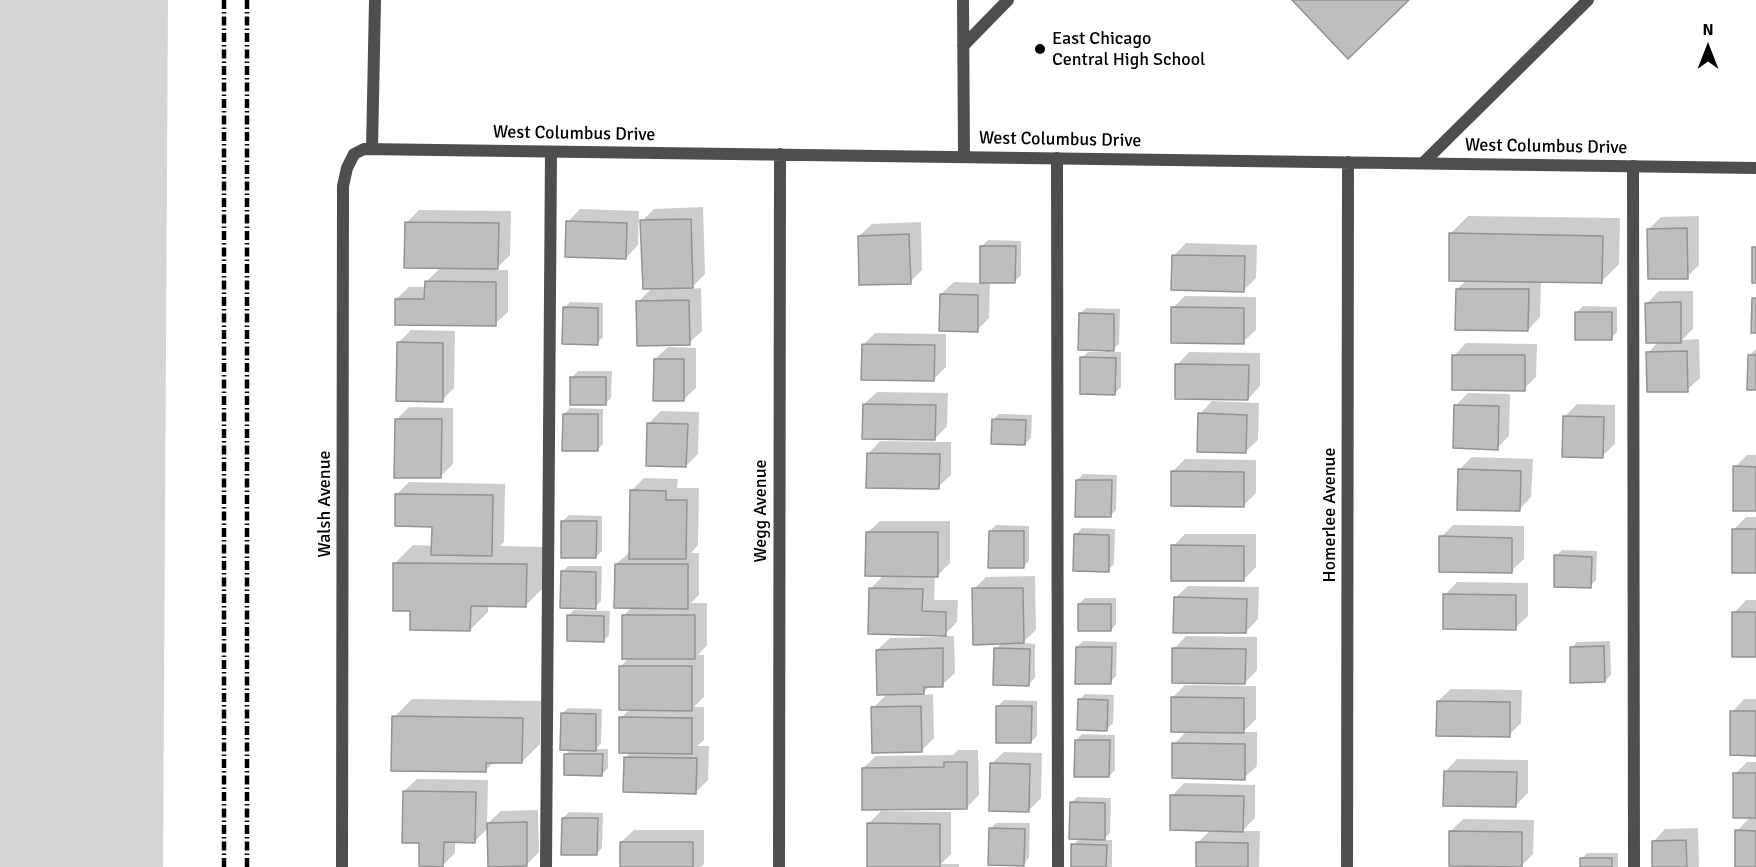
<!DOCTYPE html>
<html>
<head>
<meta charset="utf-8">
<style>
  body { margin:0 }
  #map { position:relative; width:1756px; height:867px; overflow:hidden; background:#fff; font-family:Signika,sans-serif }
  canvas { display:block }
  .north { position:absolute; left:1678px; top:18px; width:60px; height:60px; -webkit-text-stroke:4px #fff; paint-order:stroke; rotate:0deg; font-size:16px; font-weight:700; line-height:24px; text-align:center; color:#000 }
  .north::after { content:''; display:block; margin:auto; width:21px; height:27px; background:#000; clip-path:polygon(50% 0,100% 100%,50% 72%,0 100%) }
</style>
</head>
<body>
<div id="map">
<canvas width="1756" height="867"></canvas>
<div class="north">N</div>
</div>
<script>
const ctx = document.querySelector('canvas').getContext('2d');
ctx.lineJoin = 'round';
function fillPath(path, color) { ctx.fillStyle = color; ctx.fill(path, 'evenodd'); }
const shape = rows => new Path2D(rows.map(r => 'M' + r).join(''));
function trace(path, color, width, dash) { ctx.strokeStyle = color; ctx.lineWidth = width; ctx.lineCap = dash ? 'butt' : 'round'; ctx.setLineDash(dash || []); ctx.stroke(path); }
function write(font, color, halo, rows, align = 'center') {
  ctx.font = font + ' Signika,sans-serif'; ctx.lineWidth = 4.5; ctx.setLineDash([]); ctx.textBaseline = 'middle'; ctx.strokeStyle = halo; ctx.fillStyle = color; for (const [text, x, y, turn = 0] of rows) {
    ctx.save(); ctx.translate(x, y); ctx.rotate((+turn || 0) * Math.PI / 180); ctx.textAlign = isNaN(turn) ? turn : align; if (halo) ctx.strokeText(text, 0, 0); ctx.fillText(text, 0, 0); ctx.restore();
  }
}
fillPath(shape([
  [0,0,168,0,163,867,0,867]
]), '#d5d5d5');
fillPath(shape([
  [703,207,705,274,690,289,701,288,702,331,689,343,638,302,652,288,642,221,654,209],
  [580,209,639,211,638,245,626,258,568,222],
  [419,210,511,211,510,255,495,270,508,270,508,312,495,324,396,299,409,287,426,287,426,282,441,267,407,222],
  [1468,216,1620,218,1619,264,1601,282,1541,281,1540,317,1528,330,1457,289,1467,280,1450,234],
  [1699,216,1699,265,1687,277,1649,229,1661,217],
  [921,222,922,270,910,282,859,236,872,224],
  [988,240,1021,241,1021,275,1015,281,990,281,989,318,977,330,941,294,954,282,982,283,982,246],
  [1186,243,1257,245,1256,278,1244,290,1173,256],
  [1659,291,1693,291,1693,329,1682,340,1699,339,1700,378,1687,390,1648,353,1659,341,1647,303],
  [1185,296,1256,297,1256,330,1243,342,1173,308],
  [570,302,603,303,603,337,597,343,564,308],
  [1583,306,1617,307,1617,332,1611,338,1577,312],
  [1086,308,1120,309,1119,344,1110,352,1121,352,1121,387,1115,393,1082,358,1088,352,1105,352,1105,349,1080,314],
  [411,330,455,331,454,388,442,400,398,343],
  [875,333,946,334,946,367,934,379,863,345],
  [1466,343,1537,344,1536,377,1524,389,1454,356],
  [668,347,696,348,696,388,683,400,655,359],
  [1756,349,1756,389,1749,356],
  [1189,352,1260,353,1260,386,1248,399,1177,365],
  [578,371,612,371,611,398,605,404,572,377],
  [877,392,948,393,947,426,935,439,864,404],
  [1468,393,1510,394,1509,436,1497,448,1456,405],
  [1212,401,1259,403,1258,440,1245,452,1200,414],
  [1577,404,1615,405,1615,444,1602,456,1564,417],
  [409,407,453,408,453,464,440,477,397,419],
  [570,408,603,409,603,444,597,450,564,414],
  [661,411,699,412,698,454,686,466,649,423],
  [999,414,1032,415,1031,438,1025,444,993,420],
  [880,441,951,442,951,475,938,487,868,454],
  [1747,455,1756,455,1756,509,1735,467],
  [1472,457,1533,459,1531,497,1519,510,1459,470],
  [1185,459,1256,460,1256,493,1243,506,1173,471],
  [1083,474,1117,475,1116,510,1110,516,1077,480],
  [644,478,678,479,677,488,699,488,698,545,691,553,699,553,699,595,691,603,707,603,707,645,698,655,704,655,704,697,694,707,704,707,704,740,697,746,709,746,708,780,696,792,625,758,632,751,621,718,630,709,621,666,629,658,624,615,632,607,616,564,630,552,631,491],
  [409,482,505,484,504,542,500,546,544,547,544,587,526,605,488,605,488,612,470,630,412,610,395,563,413,545,433,546,434,525,397,494],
  [569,515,602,516,602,551,596,557,563,521],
  [1746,517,1756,517,1756,572,1734,529],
  [880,521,950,521,950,563,938,575,935,575,934,600,958,600,957,622,943,636,954,636,955,673,942,685,931,685,921,695,933,694,934,738,921,751,873,708,887,694,877,650,890,638,939,637,939,634,870,589,884,575,867,533],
  [996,525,1029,526,1029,561,1023,567,990,531],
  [1453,525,1524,526,1524,559,1511,571,1441,537],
  [1082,528,1115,529,1114,564,1108,570,1076,534],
  [1185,534,1256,534,1256,567,1243,580,1173,546],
  [1562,550,1597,551,1596,580,1590,586,1556,556],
  [568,566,602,566,601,601,595,607,562,572],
  [1035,576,1036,630,1022,643,1035,644,1035,678,1029,684,996,649,1003,642,974,589,986,577],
  [1457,582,1528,583,1528,616,1515,628,1445,595],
  [1188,586,1259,587,1258,619,1246,632,1175,598],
  [1085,598,1116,598,1116,624,1111,630,1079,604],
  [1746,600,1756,600,1756,655,1734,613],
  [574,610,610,611,609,635,603,641,568,616],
  [1186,636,1257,637,1257,670,1245,683,1174,649],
  [1083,641,1117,642,1116,676,1110,682,1077,647],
  [1610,641,1611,675,1605,681,1571,648,1577,642],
  [1185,685,1256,686,1256,719,1243,732,1257,732,1257,766,1244,778,1174,744,1187,731,1173,697],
  [1451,689,1522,690,1521,723,1509,735,1438,701],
  [1085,694,1114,695,1113,723,1107,729,1079,700],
  [412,699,541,701,540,744,522,762,495,761,485,771,394,717],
  [1744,699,1756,699,1756,754,1732,712],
  [1004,700,1037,701,1037,736,1031,742,998,706],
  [568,708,602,709,601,743,596,749,608,749,608,768,602,774,566,754,571,749,562,714],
  [1082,734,1115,735,1115,770,1109,776,1076,740],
  [958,750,978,750,979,795,967,807,863,768,876,756,953,755],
  [1004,752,1042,753,1041,798,1029,810,991,764],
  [1457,759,1528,760,1528,793,1516,805,1445,772],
  [1747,762,1756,762,1756,867,1736,867,1737,831,1751,816,1735,774],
  [417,779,488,780,487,824,501,811,538,810,539,852,527,864,502,865,502,867,493,867,495,865,488,828,475,841,455,841,455,853,443,865,421,841,404,791],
  [1184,783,1255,785,1255,818,1242,831,1260,831,1259,867,1197,867,1197,843,1211,830,1172,796],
  [1077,797,1111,798,1110,833,1103,840,1112,840,1112,867,1072,867,1073,845,1080,838,1071,803],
  [881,811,951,812,951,854,941,864,959,864,959,867,884,867,868,824],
  [569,812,603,813,602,848,596,854,563,818],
  [1463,819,1534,820,1533,854,1521,866,1450,832],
  [996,823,1030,823,1029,858,1023,864,990,829],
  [1698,828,1699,867,1654,867,1653,842,1665,829],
  [634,830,704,830,704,864,701,867,621,867,621,842],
  [1587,853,1618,853,1618,867,1581,867,1581,859]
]), '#0003');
const building = shape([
  [1292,0,1409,0,1348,59,1292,0],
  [691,219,693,288,643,289,640,220,691,219],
  [566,221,627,223,626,259,565,257,566,221],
  [405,222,499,223,498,269,404,268,405,222],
  [1687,228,1688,279,1648,279,1647,229,1687,228],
  [1449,233,1603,236,1602,283,1449,281,1449,233],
  [909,234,911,284,859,285,858,236,909,234],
  [980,246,1016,246,1015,283,980,283,980,246],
  [1752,247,1756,247,1756,283,1752,283,1752,247],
  [1172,255,1245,256,1244,292,1171,290,1172,255],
  [425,281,496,282,496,326,395,325,395,299,424,299,425,281],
  [1456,289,1529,289,1528,331,1455,330,1456,289],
  [940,294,978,295,978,332,939,331,940,294],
  [1752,298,1756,298,1756,333,1751,333,1752,298],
  [689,300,690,345,637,346,636,301,689,300],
  [1681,302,1681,343,1646,343,1645,303,1681,302],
  [563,307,598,308,598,345,562,344,563,307],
  [1171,307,1244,308,1244,344,1171,343,1171,307],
  [1575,312,1612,312,1612,340,1575,340,1575,312],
  [1079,313,1114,314,1114,351,1078,350,1079,313],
  [397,342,443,343,443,402,396,401,397,342],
  [862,344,935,345,934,381,861,380,862,344],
  [1687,351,1688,392,1647,392,1646,352,1687,351],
  [1452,355,1525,355,1525,391,1452,390,1452,355],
  [1748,355,1756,355,1756,390,1747,390,1748,355],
  [1080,357,1116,358,1115,395,1080,394,1080,357],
  [654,359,684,359,684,401,653,401,654,359],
  [1175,364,1249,365,1248,400,1175,399,1175,364],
  [570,377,606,377,606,405,570,405,570,377],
  [863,404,936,405,935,440,862,439,863,404],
  [1454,405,1499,406,1498,450,1453,448,1454,405],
  [1198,413,1247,415,1246,453,1197,452,1198,413],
  [563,414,598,414,598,451,562,451,563,414],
  [1563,416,1604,417,1603,458,1562,457,1563,416],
  [395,419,442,419,441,478,394,478,395,419],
  [992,419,1026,420,1025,445,991,444,992,419],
  [647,423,688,424,686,467,646,466,647,423],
  [867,453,940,454,939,489,866,488,867,453],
  [1733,466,1756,467,1756,511,1733,511,1733,466],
  [1458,469,1521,471,1520,511,1457,510,1458,469],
  [1171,471,1244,472,1244,507,1171,506,1171,471],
  [1076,480,1112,480,1111,517,1075,517,1076,480],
  [630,490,666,491,666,500,687,500,686,559,629,559,630,490],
  [395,494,493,495,492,556,431,555,432,527,395,526,395,494],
  [561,521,597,521,596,558,561,558,561,521],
  [1732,529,1756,529,1756,573,1732,573,1732,529],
  [989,531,1024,531,1024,568,988,568,989,531],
  [866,532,938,532,938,577,865,576,866,532],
  [1074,534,1109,535,1109,572,1073,571,1074,534],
  [1439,536,1512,538,1512,573,1439,572,1439,536],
  [1171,545,1244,546,1244,581,1171,581,1171,545],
  [1554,555,1592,557,1591,588,1554,587,1554,555],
  [393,563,527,564,526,607,471,606,470,631,410,630,410,611,393,611,393,563],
  [615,564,688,564,688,609,614,608,615,564],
  [561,571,596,572,596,609,560,608,561,571],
  [869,588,923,589,922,611,946,612,946,636,868,634,869,588],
  [972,588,1023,588,1024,643,973,645,972,588],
  [1443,594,1516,595,1516,630,1443,629,1443,594],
  [1174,597,1247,599,1246,633,1173,633,1174,597],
  [1078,604,1111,604,1111,631,1078,631,1078,604],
  [1732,612,1756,612,1756,657,1732,657,1732,612],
  [567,615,604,616,604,642,567,641,567,615],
  [622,615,695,615,695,659,622,659,622,615],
  [1604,646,1605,682,1570,683,1570,647,1604,646],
  [1076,647,1112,647,1111,684,1075,684,1076,647],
  [943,648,943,687,924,687,924,694,877,695,876,650,943,648],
  [994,648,1030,649,1029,686,993,685,994,648],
  [1172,648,1246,649,1245,684,1172,683,1172,648],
  [619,666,692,666,692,711,619,710,619,666],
  [1171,697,1244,698,1244,733,1171,732,1171,697],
  [1078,699,1108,700,1107,731,1077,730,1078,699],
  [1437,701,1510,702,1510,737,1436,736,1437,701],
  [921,706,922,752,872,753,871,707,921,706],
  [996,706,1032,706,1031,743,996,743,996,706],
  [1730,711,1756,711,1756,756,1730,755,1730,711],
  [561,713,596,714,596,751,560,750,561,713],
  [392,716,523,718,522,763,486,763,486,772,391,771,392,716],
  [619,717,692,718,692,754,619,753,619,717],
  [1075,740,1110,740,1109,777,1074,777,1075,740],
  [1172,743,1245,744,1245,780,1172,778,1172,743],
  [564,754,603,754,602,776,564,775,564,754],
  [624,757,697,758,696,794,623,792,624,757],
  [944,762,967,762,967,809,862,810,862,768,944,767,944,762],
  [990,763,1030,764,1029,812,989,811,990,763],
  [1444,771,1517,772,1516,807,1443,806,1444,771],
  [1733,773,1756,773,1756,818,1733,818,1733,773],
  [403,791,476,792,475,843,444,842,443,867,419,866,419,843,402,843,403,791],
  [1170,795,1244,796,1243,832,1170,830,1170,795],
  [1070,802,1105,803,1105,840,1069,839,1070,802],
  [562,818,598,818,597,855,561,855,562,818],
  [527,822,527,866,488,867,487,823,527,822],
  [867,823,940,824,940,867,867,867,867,823],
  [989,828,1025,829,1024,866,988,865,989,828],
  [1735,830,1756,831,1756,867,1735,867,1735,830],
  [1449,831,1522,832,1522,867,1449,866,1449,831],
  [1686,840,1687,867,1652,867,1652,841,1686,840],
  [620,842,693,842,693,867,620,867,620,842],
  [1196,842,1248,843,1248,867,1196,867,1196,842],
  [1071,844,1107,845,1106,867,1071,867,1071,844],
  [1580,858,1612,858,1612,867,1580,867,1580,858]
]);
fillPath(building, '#bebebe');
trace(building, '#929292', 1.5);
trace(shape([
  [963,0,964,157],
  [963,46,1008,0],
  [372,149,375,0],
  [1057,158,1058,867],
  [1423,163,1588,0],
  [1633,166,1634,867],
  [546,867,551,152]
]), '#4e4e4e', 12);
trace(shape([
  [342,867,343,186,347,168,354,154,364,149,1756,168],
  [779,867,780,154],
  [1347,867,1348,162]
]), '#4e4e4e', 12);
trace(shape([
  [224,0,224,867],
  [247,0,247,867]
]), '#000', 4.5, [9, 3, 1.5, 3]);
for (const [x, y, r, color] of [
  [1040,49,6,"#000"]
]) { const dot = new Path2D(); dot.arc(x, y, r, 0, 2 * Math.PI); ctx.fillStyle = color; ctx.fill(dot); trace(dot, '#fff', 2); }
write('18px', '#000', '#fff', [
  ["East Chicago",1052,39],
  ["Central High School",1052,60]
], 'left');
write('18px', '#000', '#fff', [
  ["West Columbus Drive",574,134,1],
  ["West Columbus Drive",1060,140,1],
  ["West Columbus Drive",1546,147,1],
  ["Walsh Avenue",325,504,-90],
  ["Wegg Avenue",761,511,-90],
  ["Homerlee Avenue",1330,515,-90]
]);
</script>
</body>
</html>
